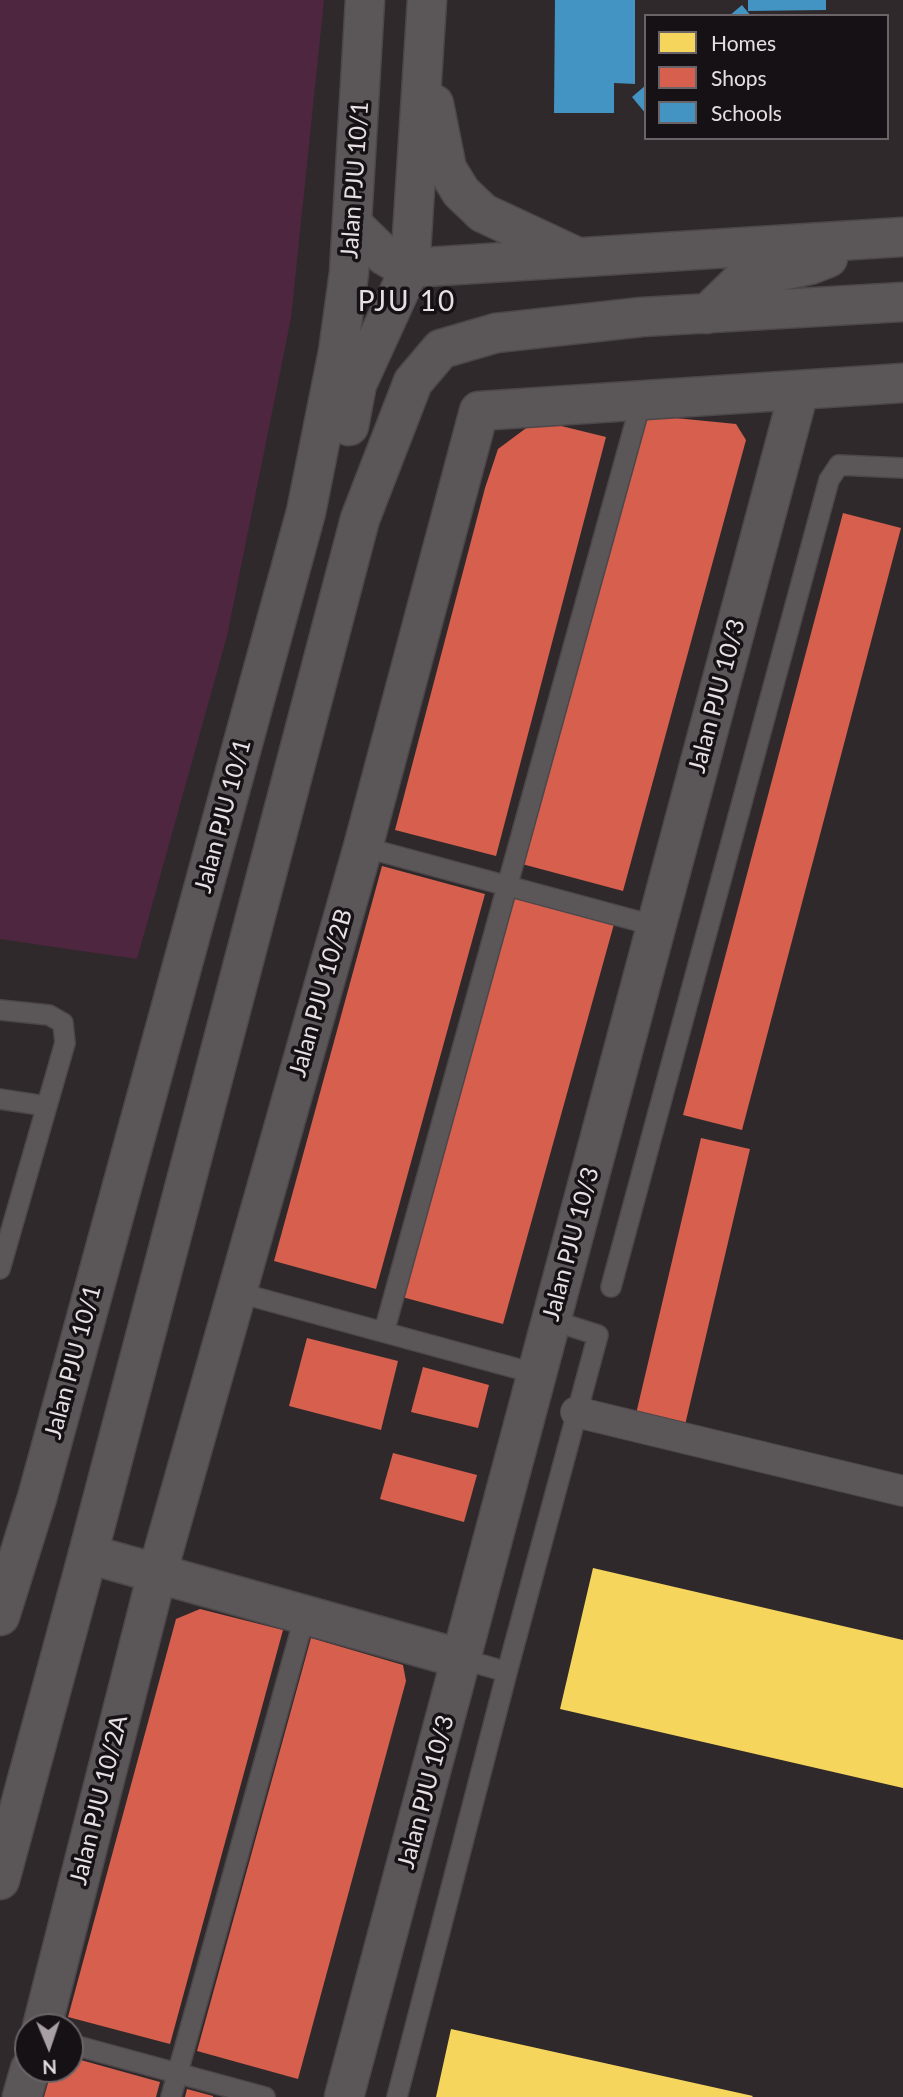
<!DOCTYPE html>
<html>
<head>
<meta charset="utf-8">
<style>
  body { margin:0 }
  #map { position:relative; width:903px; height:2097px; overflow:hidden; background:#2f292c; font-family:Lato,sans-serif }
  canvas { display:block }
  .legend { position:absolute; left:644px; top:14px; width:245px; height:126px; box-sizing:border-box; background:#161114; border:2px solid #6a6367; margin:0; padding:9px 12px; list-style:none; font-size:21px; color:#e7dfe3 }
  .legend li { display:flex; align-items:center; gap:14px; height:35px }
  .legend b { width:35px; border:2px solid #6a6367 }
  .north { position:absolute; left:14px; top:2013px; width:70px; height:70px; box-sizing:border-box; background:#161114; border:2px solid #6a6367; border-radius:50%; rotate:178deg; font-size:19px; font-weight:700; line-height:28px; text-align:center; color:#e7dfe3 }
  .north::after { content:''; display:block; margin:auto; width:24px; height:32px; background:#a79fa3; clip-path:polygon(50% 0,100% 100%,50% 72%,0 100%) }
</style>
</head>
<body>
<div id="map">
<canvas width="903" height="2097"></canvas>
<ul class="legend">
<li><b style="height:19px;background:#f6d55c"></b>Homes</li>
<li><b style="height:19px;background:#d6604d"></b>Shops</li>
<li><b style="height:19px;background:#4393c3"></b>Schools</li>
</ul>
<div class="north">N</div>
</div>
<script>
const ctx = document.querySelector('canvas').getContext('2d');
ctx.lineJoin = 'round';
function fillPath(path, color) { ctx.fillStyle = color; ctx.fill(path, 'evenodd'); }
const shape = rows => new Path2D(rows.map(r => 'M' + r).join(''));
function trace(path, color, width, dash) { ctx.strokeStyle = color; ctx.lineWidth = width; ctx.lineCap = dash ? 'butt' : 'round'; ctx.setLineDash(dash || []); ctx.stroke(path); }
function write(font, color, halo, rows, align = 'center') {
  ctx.font = font + ' Lato,sans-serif'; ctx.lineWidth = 7; ctx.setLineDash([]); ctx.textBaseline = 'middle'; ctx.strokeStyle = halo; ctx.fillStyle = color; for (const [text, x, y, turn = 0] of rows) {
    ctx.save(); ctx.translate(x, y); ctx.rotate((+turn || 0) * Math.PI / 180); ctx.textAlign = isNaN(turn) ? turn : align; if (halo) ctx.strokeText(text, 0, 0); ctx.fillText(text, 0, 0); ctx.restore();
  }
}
fillPath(shape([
  [0,0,324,0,291,318,227,636,137,959,0,939]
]), '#4f263f');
fillPath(shape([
  [593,1568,903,1640,903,1788,560,1709],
  [451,2029,753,2096,752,2097,436,2097]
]), '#f6d55c');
fillPath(shape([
  [645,415,736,424,746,440,623,891,522,864],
  [537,420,606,437,496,856,395,830,485,488,498,449],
  [843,513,901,528,742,1130,683,1115],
  [382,866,485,894,376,1289,274,1261],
  [513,897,614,924,503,1324,402,1297],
  [701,1138,750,1149,685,1425,636,1414],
  [307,1338,398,1361,381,1430,289,1406],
  [423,1367,489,1385,478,1428,411,1412],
  [393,1453,477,1475,464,1522,380,1499],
  [200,1609,283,1630,170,2044,68,2017,176,1619],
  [311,1638,403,1665,406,1681,298,2079,197,2051],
  [70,2057,160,2082,156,2097,44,2097,52,2069,70,2069],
  [187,2089,213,2096,213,2097,185,2097]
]), '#d6604d');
fillPath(shape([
  [555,0,635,0,635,84,614,83,614,113,554,113],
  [748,0,826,0,826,10,748,11],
  [742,5,751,16,729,16],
  [646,85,646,114,632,97]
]), '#4393c3');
const service = shape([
  [363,847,656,926],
  [0,1010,49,1015,63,1023,65,1043,0,1269],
  [0,1099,46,1106],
  [611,1287,829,480,839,465,903,468],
  [236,1292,537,1374],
  [384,1332,641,402],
  [462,1659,507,1672],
  [70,2044,265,2097],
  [171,2097,305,1615],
  [397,2097,507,1672,598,1335,551,1320]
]);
const pedestrian = shape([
  [576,1412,903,1491]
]);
const minor = shape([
  [88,1554,462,1659],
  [42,2027,157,1574,363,847,479,411,903,383],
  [22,2097,30,2069],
  [344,2097,799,391]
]);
const tertiary = shape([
  [434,104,447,169,461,192,483,213,573,255],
  [353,225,385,256,399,264,410,268,903,237],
  [707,314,743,279,810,265,828,258],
  [349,426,357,384,410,268,427,0],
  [0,1616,37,1498,306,512,338,352,349,273,365,0],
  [0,1880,88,1554,360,519,413,382,441,349,496,333,642,317,903,302]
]);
trace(service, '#4d474a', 22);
trace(pedestrian, '#4d474a', 32);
trace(minor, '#4d474a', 41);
trace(tertiary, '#4d474a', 41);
trace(service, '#5b5759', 19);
trace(pedestrian, '#5b5759', 30);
trace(minor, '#5b5759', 38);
trace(tertiary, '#5b5759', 38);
write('24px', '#e7dfe3', '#161114', [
  ["Jalan PJU 10/1",355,180,-86],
  ["Jalan PJU 10/3",717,696,-75],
  ["Jalan PJU 10/1",223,816,-75],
  ["Jalan PJU 10/2B",321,993,-74],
  ["Jalan PJU 10/3",571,1244,-75],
  ["Jalan PJU 10/1",73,1362,-75],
  ["Jalan PJU 10/3",426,1792,-75],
  ["Jalan PJU 10/2A",99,1800,-76]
]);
ctx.letterSpacing = '2px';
write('28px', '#e7dfe3', '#161114', [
  ["PJU 10",407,302]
]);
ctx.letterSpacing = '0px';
</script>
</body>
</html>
